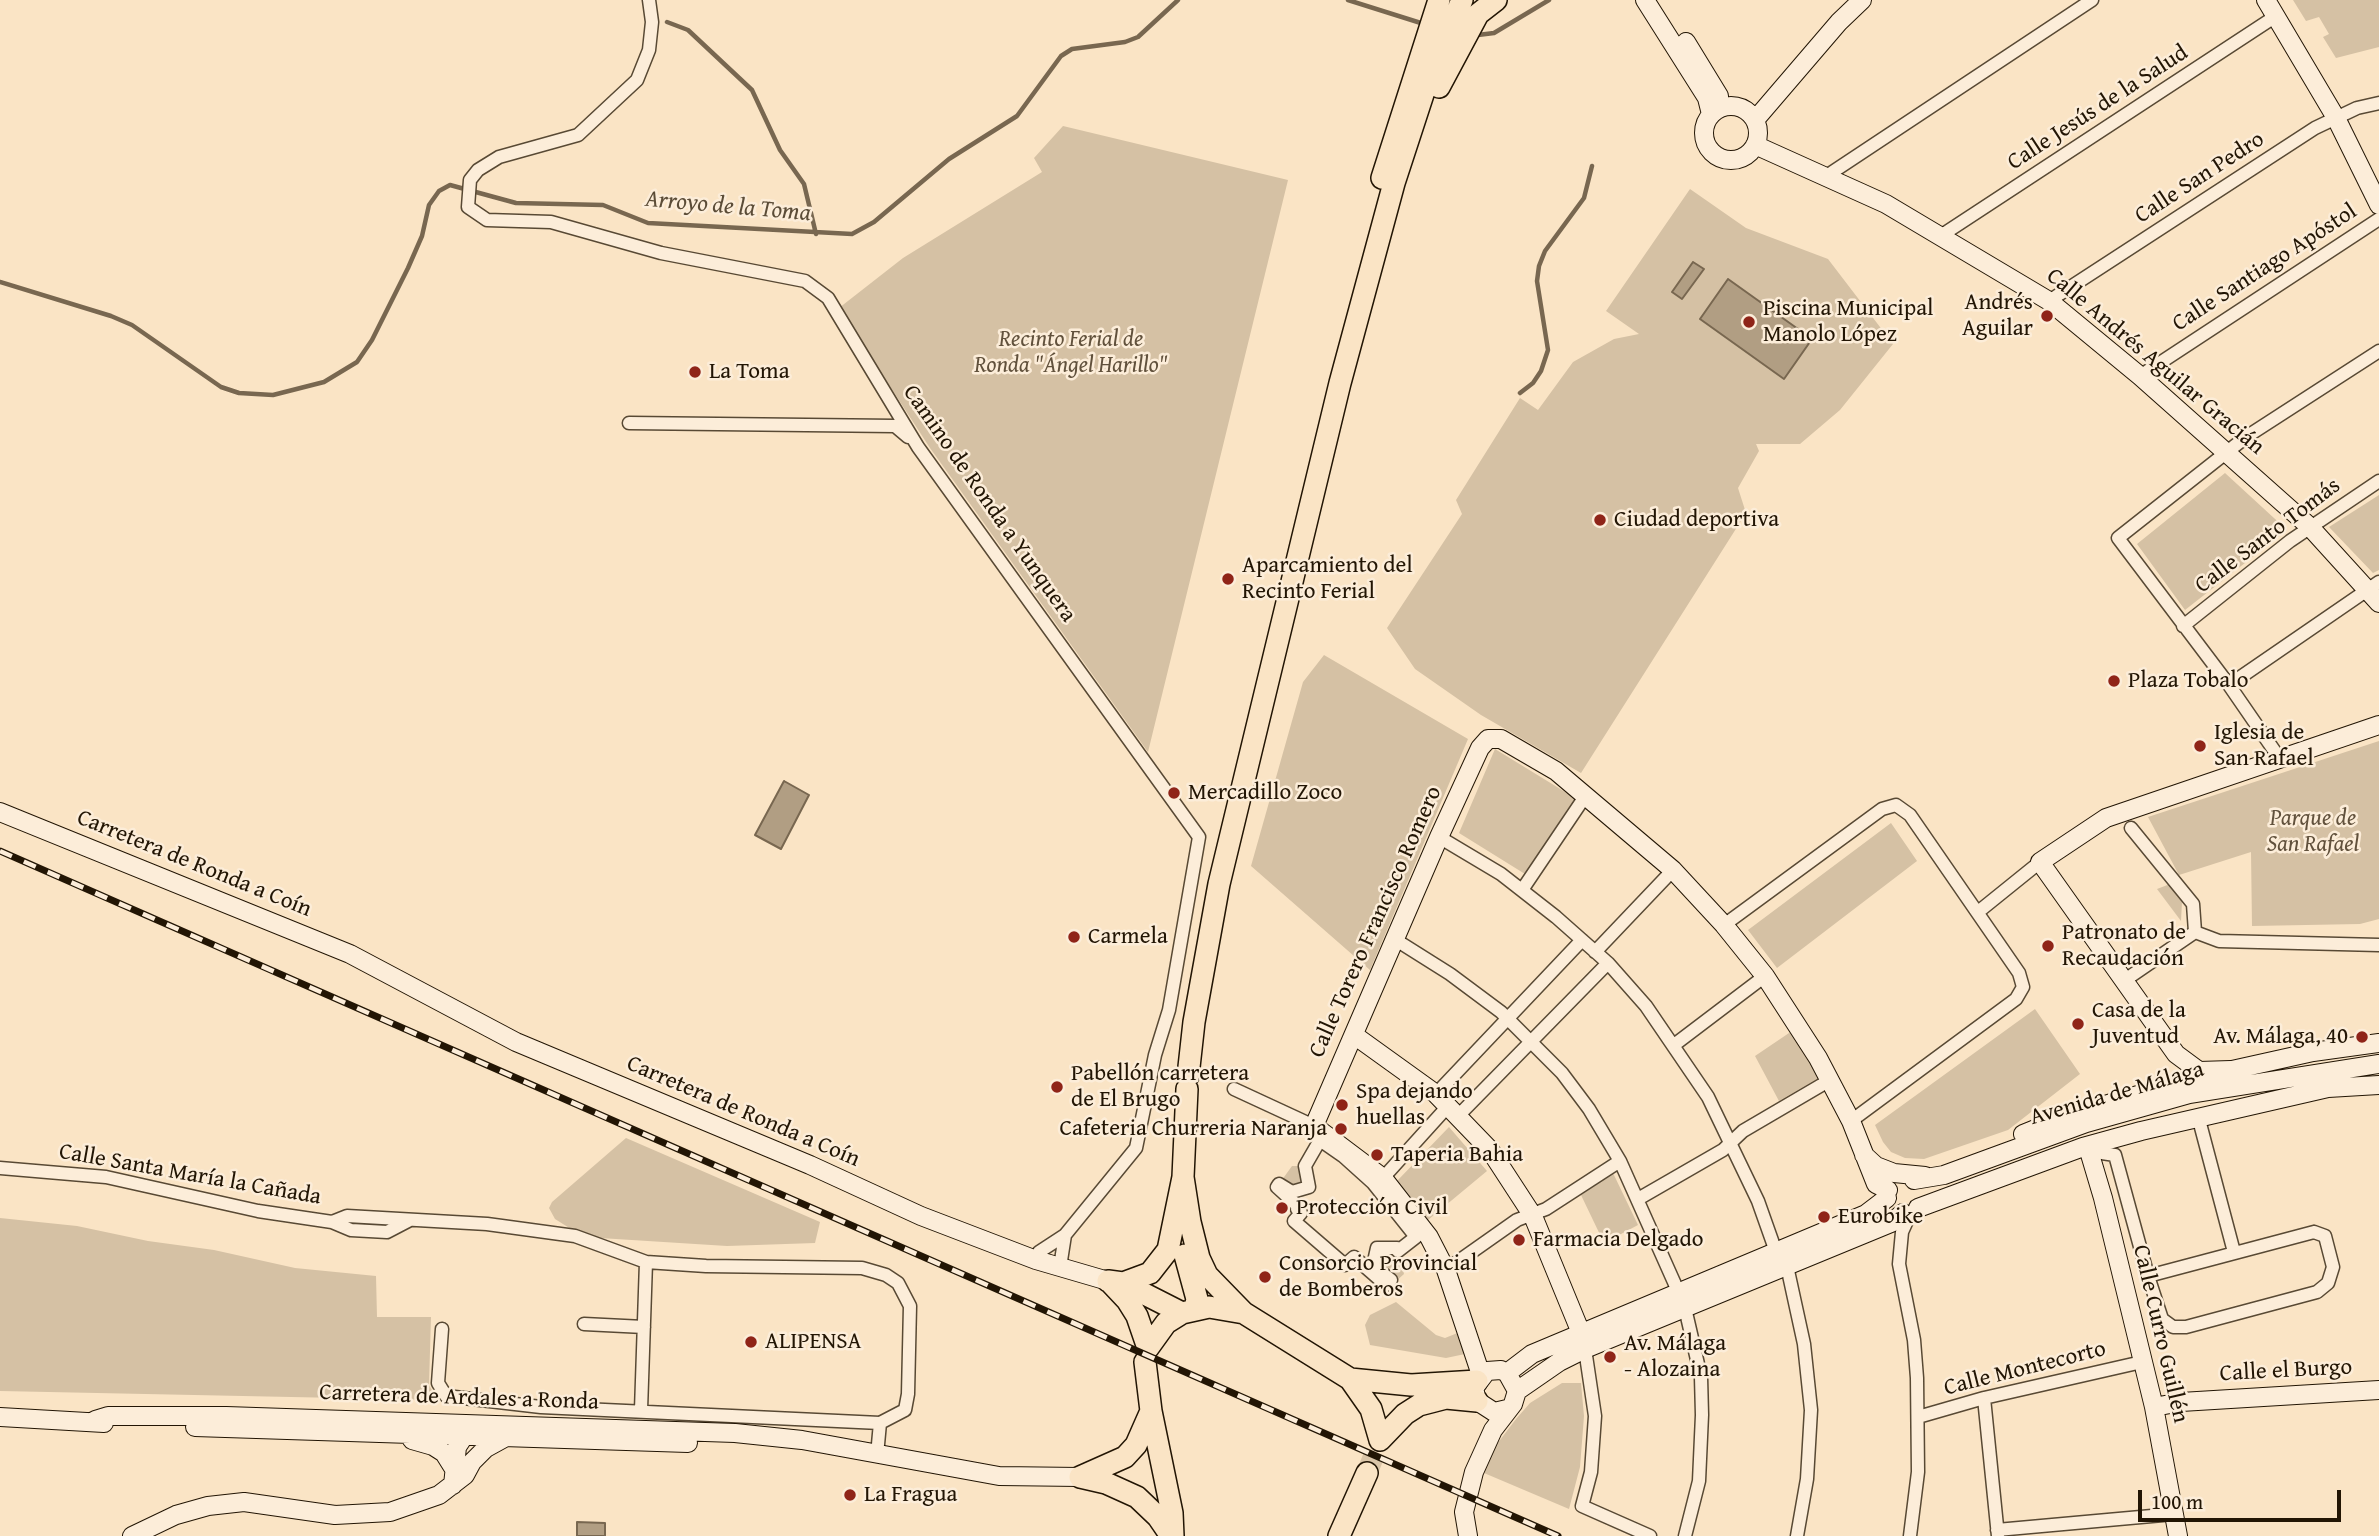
<!DOCTYPE html>
<html>
<head>
<meta charset="utf-8">
<style>
  body { margin:0 }
  #map { position:relative; width:2379px; height:1536px; overflow:hidden; background:#fae4c5; font-family:"Gentium Book Plus",serif }
  canvas { display:block }
  .scale { position:absolute; left:2138px; top:1490px; width:203px; height:32px; box-sizing:border-box; border:4px solid #221504; border-top:0; padding-left:9px; font-size:21px; line-height:24px; white-space:nowrap; color:#221504; -webkit-text-stroke:5px #fcedd9; paint-order:stroke }
</style>
</head>
<body>
<div id="map">
<canvas width="2379" height="1536"></canvas>
<div class="scale">100 m</div>
</div>
<script>
const ctx = document.querySelector('canvas').getContext('2d');
ctx.lineJoin = 'round';
function fillPath(path, color) { ctx.fillStyle = color; ctx.fill(path, 'evenodd'); }
const shape = rows => new Path2D(rows.map(r => 'M' + r).join(''));
function trace(path, color, width, dash) { ctx.strokeStyle = color; ctx.lineWidth = width; ctx.lineCap = dash ? 'butt' : 'round'; ctx.setLineDash(dash || []); ctx.stroke(path); }
function write(font, color, halo, rows, align = 'center') {
  ctx.font = font + ' "Gentium Book Plus",serif'; ctx.lineWidth = 5; ctx.setLineDash([]); ctx.textBaseline = 'middle'; ctx.strokeStyle = halo; ctx.fillStyle = color; for (const [text, x, y, turn = 0] of rows) {
    ctx.save(); ctx.translate(x, y); ctx.rotate((+turn || 0) * Math.PI / 180); ctx.textAlign = isNaN(turn) ? turn : align; if (halo) ctx.strokeText(text, 0, 0); ctx.fillText(text, 0, 0); ctx.restore();
  }
}
fillPath(shape([
  [2293,0,2379,0,2379,47,2336,58,2323,37,2329,34,2319,17,2306,21],
  [1063,126,1288,180,1148,752,930,448,839,308,903,258,1042,172,1034,158],
  [1690,189,1746,228,1828,259,1893,344,1840,410,1800,444,1756,444,1759,451,1738,488,1746,513,1581,773,1481,715,1415,669,1387,628,1462,514,1456,500,1520,398,1538,410,1573,362,1614,339,1639,334,1606,311],
  [2225,473,2287,530,2185,610,2137,544],
  [2379,495,2379,570,2373,573,2329,527],
  [1324,655,1468,739,1370,970,1251,866,1303,682],
  [2379,741,2379,919,2360,924,2252,926,2251,852,2179,875,2148,817],
  [1495,749,1575,798,1525,874,1459,833],
  [1891,823,1917,861,1777,968,1748,930],
  [2170,884,2182,902,2181,921,2157,889],
  [2035,1009,2080,1074,2008,1130,1924,1159,1905,1158,1891,1152,1883,1142,1875,1125],
  [1792,1031,1820,1077,1779,1101,1755,1056],
  [1449,1127,1487,1171,1428,1220,1397,1181],
  [626,1138,820,1222,815,1243,727,1246,600,1238,571,1229,555,1219,549,1208,552,1202],
  [1292,1166,1305,1166,1309,1187,1279,1184],
  [1613,1173,1638,1225,1604,1243,1581,1195],
  [0,1218,77,1226,148,1241,214,1250,295,1268,376,1276,377,1317,431,1317,429,1385,437,1400,0,1391],
  [1377,1248,1397,1248,1404,1274,1394,1283,1373,1266],
  [1396,1302,1436,1335,1445,1338,1460,1332,1465,1354,1446,1358,1370,1345,1365,1325,1370,1315],
  [1562,1383,1581,1383,1584,1416,1580,1467,1569,1509,1484,1473,1497,1444,1516,1419,1530,1403]
]), '#d5c1a4');
const water = shape([
  [1693,262,1704,269,1682,299,1672,292,1693,262],
  [1728,279,1812,339,1784,379,1700,319,1728,279],
  [784,781,809,795,781,849,755,835,784,781],
  [577,1522,605,1523,605,1536,577,1536,577,1522]
]);
fillPath(water, '#b19e83');
trace(water, '#786750', 2);
trace(shape([
  [1348,0,1424,24],
  [667,22,688,30,752,90,780,150,804,184,816,234],
  [1478,35,1494,33,1549,0],
  [0,282,111,316,132,325,221,387,239,393,273,395,324,382,357,362,372,340,408,268,422,236,429,205,439,191,450,185,516,203,603,205,648,223,852,234,874,222,949,159,1017,116,1061,56,1072,49,1125,42,1138,37,1178,0],
  [1520,393,1533,383,1541,371,1548,350,1537,281,1539,266,1545,251,1584,198,1592,166]
]), '#786750', 4.5);
trace(shape([
  [1367,1473,1380,1440]
]), '#dac5a8', 21, [21, 10]);
const street = shape([
  [649,0,652,22,649,50,637,80,578,135,499,157,478,170,470,180,468,207,487,220,551,222,661,253,805,281,828,298,918,447,1199,837,1169,1010,1155,1055,1136,1148,1065,1235,1039,1252,1036,1260],
  [1828,175,2092,0],
  [1942,235,2276,16],
  [2049,301,2315,128,2357,108,2379,103],
  [2140,376,2379,219],
  [629,423,895,426,908,437],
  [2183,626,2290,541,2379,481],
  [2229,685,2379,582],
  [2280,759,2229,685,2118,538,2246,437,2379,351],
  [2131,828,2193,904,2195,932],
  [1439,837,1501,874,1556,917,1608,963,1646,1006,1708,1097,1758,1201,1775,1249],
  [1522,890,1586,795],
  [1978,912,2040,862],
  [1724,925,1882,809,1896,805,1910,815,2019,973,2023,987,2016,999,1851,1121],
  [1396,940,1450,974,1501,1012,1562,1073,1589,1109,1620,1161,1678,1291],
  [1595,952,1673,870],
  [2125,980,2195,932,2219,941,2379,945],
  [1674,1045,1765,976],
  [1234,1089,1314,1126],
  [1436,1094,1582,940],
  [1459,1115,1608,963],
  [2198,1116,2234,1252],
  [1320,1140,1343,1156,1373,1183,1416,1237,1398,1251,1397,1248,1377,1248,1373,1266,1391,1280,1386,1285,1354,1257,1345,1265,1294,1221,1301,1213,1297,1209,1299,1207,1277,1187,1279,1184,1292,1192,1309,1187,1305,1166,1320,1140],
  [2089,1151,2115,1155,2148,1276],
  [0,1168,106,1177,258,1211,332,1222,351,1230,387,1232,410,1220],
  [1383,1178,1449,1105],
  [1638,1199,1723,1150,1743,1131,1830,1080],
  [332,1222,347,1216,487,1224,575,1236,646,1262,706,1266,862,1268,886,1275,898,1283,910,1306,908,1394,905,1410,880,1423],
  [2314,1232,2325,1236,2333,1267,2328,1283,2317,1292,2186,1327,2173,1327,2162,1319,2148,1276,2314,1232],
  [1787,1266,1804,1344,1811,1410,1807,1479,1797,1536],
  [1060,1267,1065,1235],
  [1446,1270,1517,1220,1546,1209,1620,1161],
  [584,1324,644,1327],
  [442,1329,438,1383,446,1396,541,1407,880,1423],
  [1585,1349,1595,1416,1591,1472,1582,1506,1650,1536],
  [1984,1398,1998,1536],
  [641,1410,646,1262],
  [1918,1417,1984,1398,2142,1362],
  [877,1455,880,1423],
  [1997,1530,2174,1514],
  [1685,1536,1699,1481,1702,1415,1701,1377,1685,1308],
  [1910,1536,1918,1472,1917,1378,1914,1340,1899,1264,1902,1232,1911,1212]
]);
const secondary = shape([
  [1645,0,1707,98,1711,114],
  [2266,0,2336,118,2379,205],
  [1686,42,1719,96],
  '1704 133a27 27 0 1 1 54 0a27 27 0 1 1-54 0Z',
  [1755,120,1839,22,1862,0],
  [1755,145,1886,204,2049,301,2140,376,2310,527,2379,603],
  [0,812,350,954,516,1042,810,1165,921,1216,1036,1260,1108,1281],
  [1354,1035,1436,1094,1490,1150,1533,1216,1581,1333],
  [2231,1070,2199,1071,2176,1054,2040,862,2106,818,2379,725],
  [2023,1134,2065,1117,2187,1080,2313,1052,2379,1043],
  [2083,1147,2089,1151,2103,1198,2154,1407,2178,1536],
  [1864,1155,1876,1166,1894,1173,1925,1176],
  [1914,1180,1944,1175,2086,1123,2189,1094,2379,1064],
  [1918,1208,2083,1147,2141,1131,2328,1088,2379,1085],
  [1507,1373,1532,1354,1866,1214,1887,1198],
  [1481,1375,1446,1270,1429,1237,1383,1178,1314,1126,1439,837,1480,748,1488,739,1501,739,1556,771,1673,870,1724,925,1765,976,1818,1058,1851,1121,1876,1184,1888,1190],
  [1517,1391,1559,1362,1585,1349,1891,1223,1903,1213],
  [2154,1407,2181,1402,2379,1390],
  [0,1417,104,1423],
  [95,1420,108,1416,226,1416,735,1433,802,1440,999,1476,1080,1477],
  [195,1427,688,1443],
  [412,1440,433,1446,444,1453,454,1469],
  [453,1485,457,1447,465,1435,473,1432],
  [132,1536,176,1515,208,1506,244,1502,335,1515,390,1512,439,1495,465,1475,472,1462,486,1448,506,1437],
  [1468,1536,1464,1512,1474,1472,1493,1430,1513,1404,1517,1391,1507,1373,1501,1370,1487,1371,1474,1388,1477,1401,1494,1412,1507,1409]
]);
const primary = shape([
  [1439,87,1478,14,1496,0],
  [1382,178,1439,0],
  [1188,1076,1194,1022,1219,884,1340,383,1394,183,1427,82,1462,0],
  [1183,1177,1190,1222,1199,1258,1207,1275,1244,1313,1350,1379,1371,1409,1380,1440],
  [1185,1255,1197,1299,1195,1308],
  [1108,1281,1123,1283,1182,1313],
  [1110,1282,1127,1300,1137,1316,1148,1348],
  [1123,1283,1150,1273,1168,1250,1183,1177,1187,1089],
  [1148,1348,1166,1323,1182,1313,1209,1307,1244,1313],
  [1145,1362,1151,1411,1172,1513,1173,1536],
  [1350,1379,1411,1385,1477,1381],
  [1380,1440,1405,1414,1419,1405,1446,1398,1477,1401],
  [1080,1477,1106,1483,1137,1497,1158,1517,1171,1536],
  [1080,1477,1125,1457,1136,1445,1151,1411],
  [1339,1536,1367,1473]
]);
trace(street, '#584934', 15);
trace(secondary, '#221504', 20);
trace(primary, '#221504', 24);
trace(street, '#fcedd9', 12);
trace(secondary, '#fcedd9', 18);
trace(primary, '#fae4c5', 21);
const rail = shape([
  [0,851,1558,1536]
]);
trace(rail, '#221504', 7);
trace(rail, '#fcedd9', 4.5, [13]);
for (const [x, y, r, color] of [
  [2047,316,7,"#8f2418"],
  [1749,322,7,"#8f2418"],
  [695,372,7,"#8f2418"],
  [1600,520,7,"#8f2418"],
  [1228,579,7,"#8f2418"],
  [2114,681,7,"#8f2418"],
  [2200,746,7,"#8f2418"],
  [1174,793,7,"#8f2418"],
  [1074,937,7,"#8f2418"],
  [2048,946,7,"#8f2418"],
  [2078,1024,7,"#8f2418"],
  [2362,1037,7,"#8f2418"],
  [1057,1087,7,"#8f2418"],
  [1342,1105,7,"#8f2418"],
  [1341,1129,7,"#8f2418"],
  [1377,1155,7,"#8f2418"],
  [1282,1208,7,"#8f2418"],
  [1824,1217,7,"#8f2418"],
  [1519,1240,7,"#8f2418"],
  [1265,1277,7,"#8f2418"],
  [751,1342,7,"#8f2418"],
  [1610,1357,7,"#8f2418"],
  [850,1495,7,"#8f2418"]
]) { const dot = new Path2D(); dot.arc(x, y, r, 0, 2 * Math.PI); ctx.fillStyle = color; ctx.fill(dot); trace(dot, '#fcedd9', 2.5); }
write('23px', '#221504', '#fcedd9', [
  ["Calle Jesús de la Salud",2098,108,-33],
  ["Calle San Pedro",2200,178,-33],
  ["Calle Santiago Apóstol",2265,268,-33],
  ["Calle Andrés Aguilar Gracián",2155,362,40],
  ["Camino de Ronda a Yunquera",989,504,55],
  ["Calle Santo Tomás",2268,536,-37],
  ["Carretera de Ronda a Coín",194,864,22],
  ["Calle Torero Francisco Romero",1376,922,-66],
  ["Avenida de Málaga",2117,1094,-16],
  ["Carretera de Ronda a Coín",743,1112,23],
  ["Calle Santa María la Cañada",190,1175,10],
  ["Calle Curro Guillén",2160,1334,77],
  ["Calle Montecorto",2025,1369,-14],
  ["Calle el Burgo",2286,1371,-3],
  ["Carretera de Ardales a Ronda",459,1398,2]
]);
write('23px', '#221504', '#fcedd9', [
  ["Andrés",2033,303,"right"],
  ["Aguilar",2033,329,"right"],
  ["Piscina Municipal",1763,309],
  ["Manolo López",1763,335],
  ["La Toma",709,372],
  ["Ciudad deportiva",1614,520],
  ["Aparcamiento del",1242,566],
  ["Recinto Ferial",1242,592],
  ["Plaza Tobalo",2128,681],
  ["Iglesia de",2214,733],
  ["San Rafael",2214,759],
  ["Mercadillo Zoco",1188,793],
  ["Patronato de",2062,933],
  ["Recaudación",2062,959],
  ["Carmela",1088,937],
  ["Casa de la",2092,1011],
  ["Juventud",2092,1037],
  ["Av. Málaga, 40",2348,1037,"right"],
  ["Pabellón carretera",1071,1074],
  ["de El Brugo",1071,1100],
  ["Spa dejando",1356,1092],
  ["huellas",1356,1118],
  ["Cafeteria Churreria Naranja",1327,1129,"right"],
  ["Taperia Bahia",1391,1155],
  ["Protección Civil",1296,1208],
  ["Eurobike",1838,1217],
  ["Farmacia Delgado",1533,1240],
  ["Consorcio Provincial",1279,1264],
  ["de Bomberos",1279,1290],
  ["ALIPENSA",765,1342],
  ["Av. Málaga",1624,1344],
  ["- Alozaina",1624,1370],
  ["La Fragua",864,1495]
], 'left');
write('italic 23px', '#61513c', '#fcedd9', [
  ["Recinto Ferial de",1071,340],
  ["Ronda \"Ángel Harillo\"",1071,366],
  ["Parque de",2313,819],
  ["San Rafael",2313,845]
]);
write('italic 24px', '#5b4c37', '#fcedd9', [
  ["Arroyo de la Toma",728,207,5]
]);
</script>
</body>
</html>
